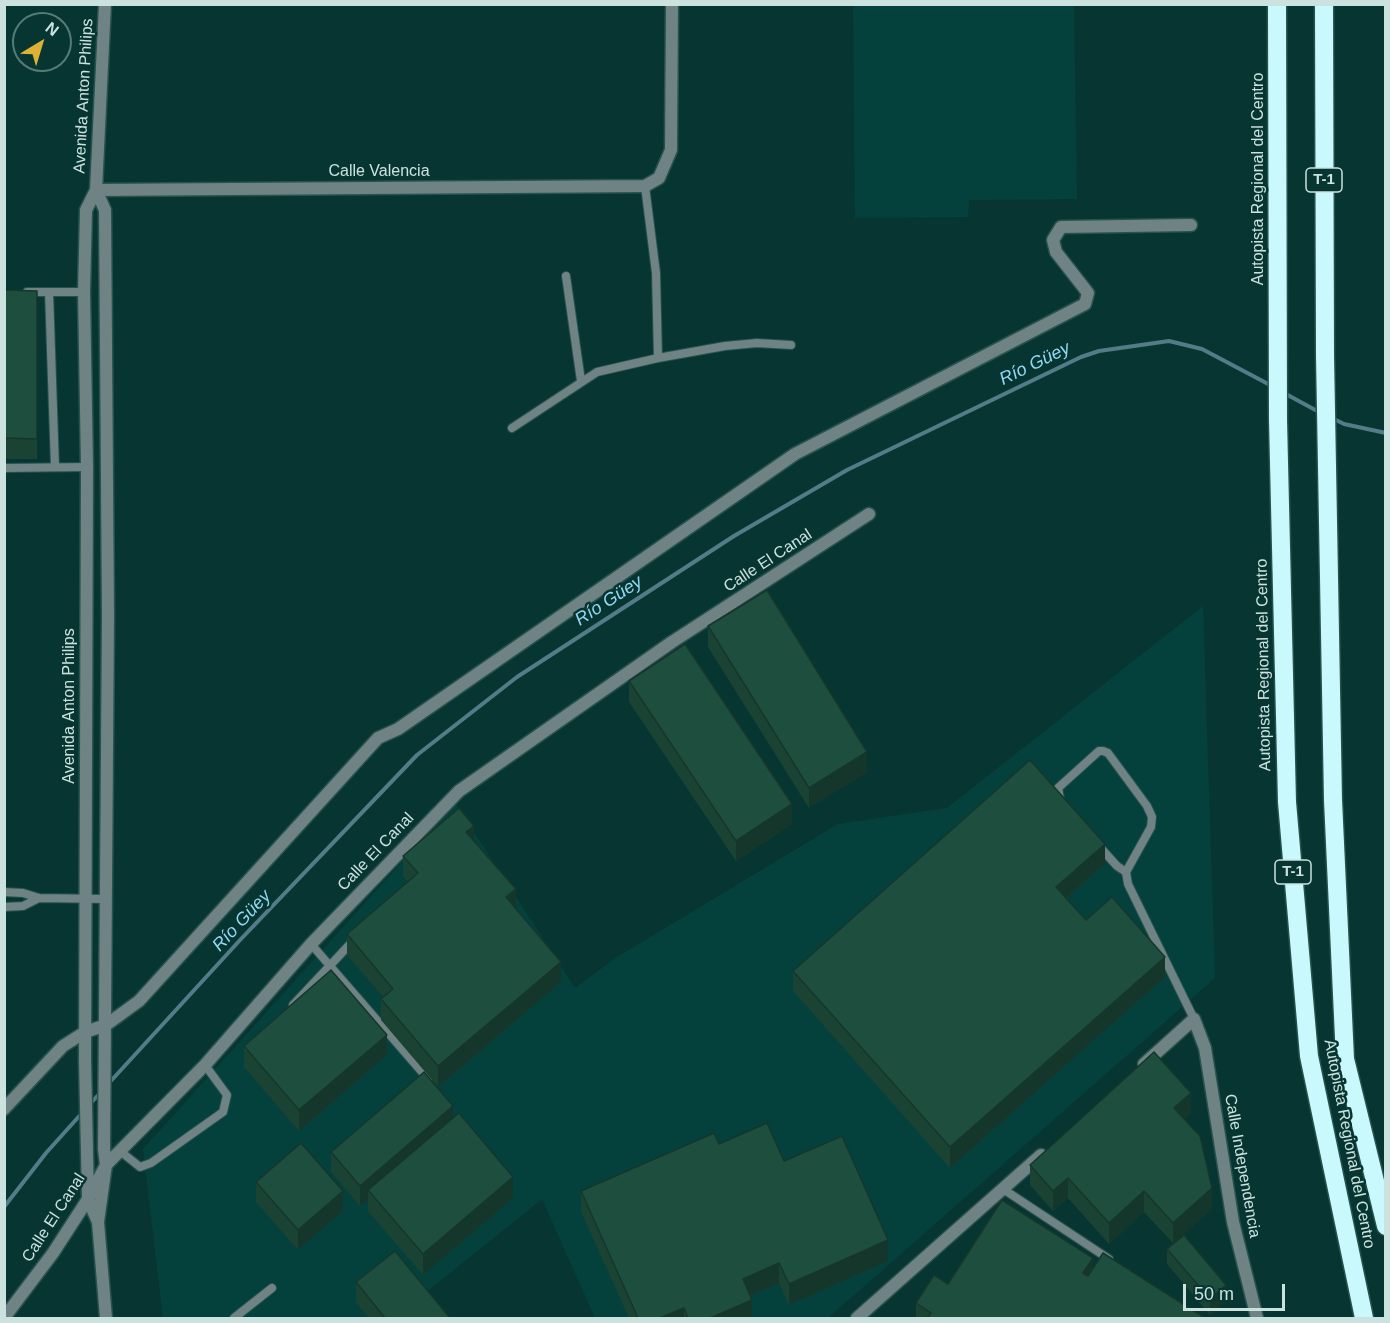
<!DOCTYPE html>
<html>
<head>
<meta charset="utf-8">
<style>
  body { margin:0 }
  #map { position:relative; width:1390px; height:1323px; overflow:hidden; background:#073632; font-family:Helvetica,sans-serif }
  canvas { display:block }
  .frame { position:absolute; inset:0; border:6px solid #cce2df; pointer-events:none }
  .north { position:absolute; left:12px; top:12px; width:60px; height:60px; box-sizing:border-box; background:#073632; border:2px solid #567b77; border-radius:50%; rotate:38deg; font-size:16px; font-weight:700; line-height:24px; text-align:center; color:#cce2df }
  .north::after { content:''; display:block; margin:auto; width:21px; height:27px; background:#dbb233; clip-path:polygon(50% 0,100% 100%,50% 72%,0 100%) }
  .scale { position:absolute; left:1183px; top:1284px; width:102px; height:27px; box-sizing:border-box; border:3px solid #cce2df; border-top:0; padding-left:8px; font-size:18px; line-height:21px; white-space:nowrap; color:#cce2df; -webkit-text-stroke:4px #073632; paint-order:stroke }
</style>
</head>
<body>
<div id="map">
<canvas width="1390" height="1323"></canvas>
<div class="frame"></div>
<div class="north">N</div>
<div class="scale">50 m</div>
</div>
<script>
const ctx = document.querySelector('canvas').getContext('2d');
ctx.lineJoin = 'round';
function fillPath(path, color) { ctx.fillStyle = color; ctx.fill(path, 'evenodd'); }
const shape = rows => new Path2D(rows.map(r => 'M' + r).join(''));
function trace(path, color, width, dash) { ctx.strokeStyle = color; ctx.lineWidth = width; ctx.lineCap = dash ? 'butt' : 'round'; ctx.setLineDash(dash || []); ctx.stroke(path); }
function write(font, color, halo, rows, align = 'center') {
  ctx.font = font + ' Helvetica,sans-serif'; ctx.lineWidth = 5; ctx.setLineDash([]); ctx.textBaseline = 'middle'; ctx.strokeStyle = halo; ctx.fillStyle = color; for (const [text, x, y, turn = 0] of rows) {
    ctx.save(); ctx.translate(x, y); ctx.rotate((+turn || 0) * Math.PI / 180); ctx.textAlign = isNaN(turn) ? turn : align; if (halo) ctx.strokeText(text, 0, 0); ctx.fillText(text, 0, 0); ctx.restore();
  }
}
fillPath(shape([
  [853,5,1074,5,1077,199,969,200,968,217,855,218],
  [1203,606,1215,978,828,1318,595,1318,542,1199,414,1302,428,1318,163,1318,143,1149,455,803,575,988,617,957,838,824,947,808]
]), '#04413c');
trace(shape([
  [1284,393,1319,412],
  [1332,418,1344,424,1386,433],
  [109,1083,241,939,417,755,517,677,734,536,847,470,1081,357,1099,351,1169,341,1202,349,1272,386],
  [89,1105,102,1091],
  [4,1207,46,1153,82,1113]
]), '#537c88', 4);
const lane = shape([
  [645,186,656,273,658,358,725,346,757,343,791,345],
  [566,276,581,381],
  [27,292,84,292],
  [49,292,55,467],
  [512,428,597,372,658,358],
  [4,468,87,467],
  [1060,799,1058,788,1099,751,1103,751,1108,753,1147,806,1152,817,1151,827,1126,872,1128,884,1194,1019],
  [1098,845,1117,866,1126,872],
  [4,892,23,893,39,898,107,899],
  [4,907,23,906,39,898],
  [311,944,428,1079],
  [293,1005,352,942],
  [120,1151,140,1167,151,1163,223,1112,227,1095,205,1065],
  [1003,1189,1109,1259],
  [234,1318,272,1288]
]);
const street = shape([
  [96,190,105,210,108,617,104,1149,106,1165,98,1222,106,1318],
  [96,190,645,186,659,178,671,150,672,4],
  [1144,1064,1194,1019,1205,1048,1233,1222,1257,1318],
  [4,1109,63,1046,85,1032,106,1025,139,1001,378,738,398,729,795,454,1085,304,1088,293,1056,252,1053,240,1061,227,1191,225],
  [98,1222,88,1199,85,1060,87,467,84,292,86,210,96,190,105,4],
  [4,1318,53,1253,88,1199,106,1165,205,1065,311,944,459,791,672,642,869,514],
  [857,1318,1041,1155]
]);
const highway = shape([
  [1277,4,1278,420,1287,802,1309,1056,1364,1318],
  [1324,4,1325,355,1333,800,1345,1059,1386,1226]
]);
trace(lane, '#27524e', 10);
trace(street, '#27524e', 15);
trace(highway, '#27524e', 21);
trace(lane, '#6f8284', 8);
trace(street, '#6f8284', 12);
trace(highway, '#c9f8fd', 18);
fillPath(shape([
  [4,290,37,291,37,459,4,459],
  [708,626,867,772,809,808,708,647],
  [629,681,792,824,736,861,629,702],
  [474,841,561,982,438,1087,381,1020,381,999,383,997,347,955,347,934,408,882,403,876,403,856],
  [1105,864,1067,898,1086,920,1165,977,950,1168,793,991,793,971],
  [244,1046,387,1055,299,1131,244,1067],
  [1191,1113,1185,1119,1212,1209,1178,1239,1226,1301,1210,1315,1167,1264,1167,1249,1173,1243,1144,1212,1109,1244,1068,1198,1053,1211,1030,1185,1030,1165],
  [453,1118,513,1198,423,1275,368,1211,368,1200,360,1206,331,1172,331,1152],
  [719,1144,784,1161,888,1261,789,1305,779,1283,751,1296,752,1318,629,1318,581,1212,581,1191],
  [256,1182,343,1211,298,1250,256,1202],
  [1093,1269,1205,1318,916,1318,916,1303,948,1284],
  [356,1282,450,1318,369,1318,356,1303]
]), '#1a4334');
fillPath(shape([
  [867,752,867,772,809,808,809,788],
  [792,804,792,824,736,861,736,841],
  [474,826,474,846,466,832],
  [1105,844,1105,864,1056,907,1056,887],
  [516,889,516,910,506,897],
  [1165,957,1165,977,950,1168,950,1147],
  [561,962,561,982,438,1087,438,1066],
  [387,1035,387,1055,299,1131,299,1110],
  [1191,1093,1191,1113,1174,1129,1174,1108],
  [453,1106,453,1127,368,1190,368,1200,360,1206,360,1186],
  [513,1177,513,1198,423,1275,423,1254],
  [1068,1178,1068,1198,1053,1211,1053,1191],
  [1212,1188,1212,1209,1173,1244,1173,1223],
  [343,1191,343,1211,298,1250,298,1230],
  [1144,1191,1144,1212,1109,1244,1109,1223],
  [888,1240,888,1261,789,1305,789,1284],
  [1093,1258,1093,1279,1083,1273],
  [779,1263,779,1283,743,1299,743,1279],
  [1226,1285,1226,1301,1210,1315,1210,1299],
  [752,1300,752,1318,710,1318],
  [684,1308,684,1318,660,1318]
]), '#15372b');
const building = shape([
  [4,290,37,291,37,439,4,438,4,290],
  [767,590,867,752,809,788,708,626,767,590],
  [685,644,792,804,736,841,629,681,685,644],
  [1030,760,1105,844,1056,887,1086,920,1112,897,1165,957,950,1147,793,971,1030,760],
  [459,808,474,826,466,832,516,889,506,897,561,962,438,1066,381,999,393,989,347,934,418,873,403,856,459,808],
  [331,970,387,1035,299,1110,244,1046,331,970],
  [1154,1052,1191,1093,1174,1108,1200,1136,1212,1188,1173,1223,1144,1191,1109,1223,1068,1178,1053,1191,1030,1165,1154,1052],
  [424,1072,453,1106,360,1186,331,1152,424,1072],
  [459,1113,513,1177,423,1254,368,1190,459,1113],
  [767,1123,784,1161,842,1136,888,1240,789,1284,779,1263,743,1279,752,1300,710,1318,688,1318,684,1308,660,1318,638,1318,581,1191,714,1133,719,1144,767,1123],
  [301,1143,343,1191,298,1230,256,1182,301,1143],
  [1002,1200,1093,1258,1083,1273,1088,1276,1103,1253,1205,1318,927,1318,931,1313,916,1303,934,1275,948,1284,1002,1200],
  [1184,1235,1226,1285,1210,1299,1167,1249,1184,1235],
  [395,1251,450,1318,385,1318,356,1282,395,1251]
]);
fillPath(building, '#1e4e3d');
trace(building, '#15372b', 1.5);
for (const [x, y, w] of [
  [1324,180,36],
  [1293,872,36]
]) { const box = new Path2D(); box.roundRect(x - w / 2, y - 12, w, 24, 4.5); ctx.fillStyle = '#073632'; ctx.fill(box); trace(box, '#cce2df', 1.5); }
write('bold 15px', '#cce2df', null, [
  ["T-1",1324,180],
  ["T-1",1293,872]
]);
write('16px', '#cce2df', '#073632', [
  ["Avenida Anton Philips",84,96,-87],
  ["Calle Valencia",379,172],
  ["Autopista Regional del Centro",1259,179,-90],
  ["Calle El Canal",768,561,-33],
  ["Autopista Regional del Centro",1264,665,-91],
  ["Avenida Anton Philips",70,706,-90],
  ["Calle El Canal",376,852,-46],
  ["Autopista Regional del Centro",1349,1144,79],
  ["Calle Independencia",1242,1166,80],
  ["Calle El Canal",54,1218,-57]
]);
write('italic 18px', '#93d8f3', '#073632', [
  ["Río Güey",1035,364,-26],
  ["Río Güey",609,601,-33],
  ["Río Güey",242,921,-47]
]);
</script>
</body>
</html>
